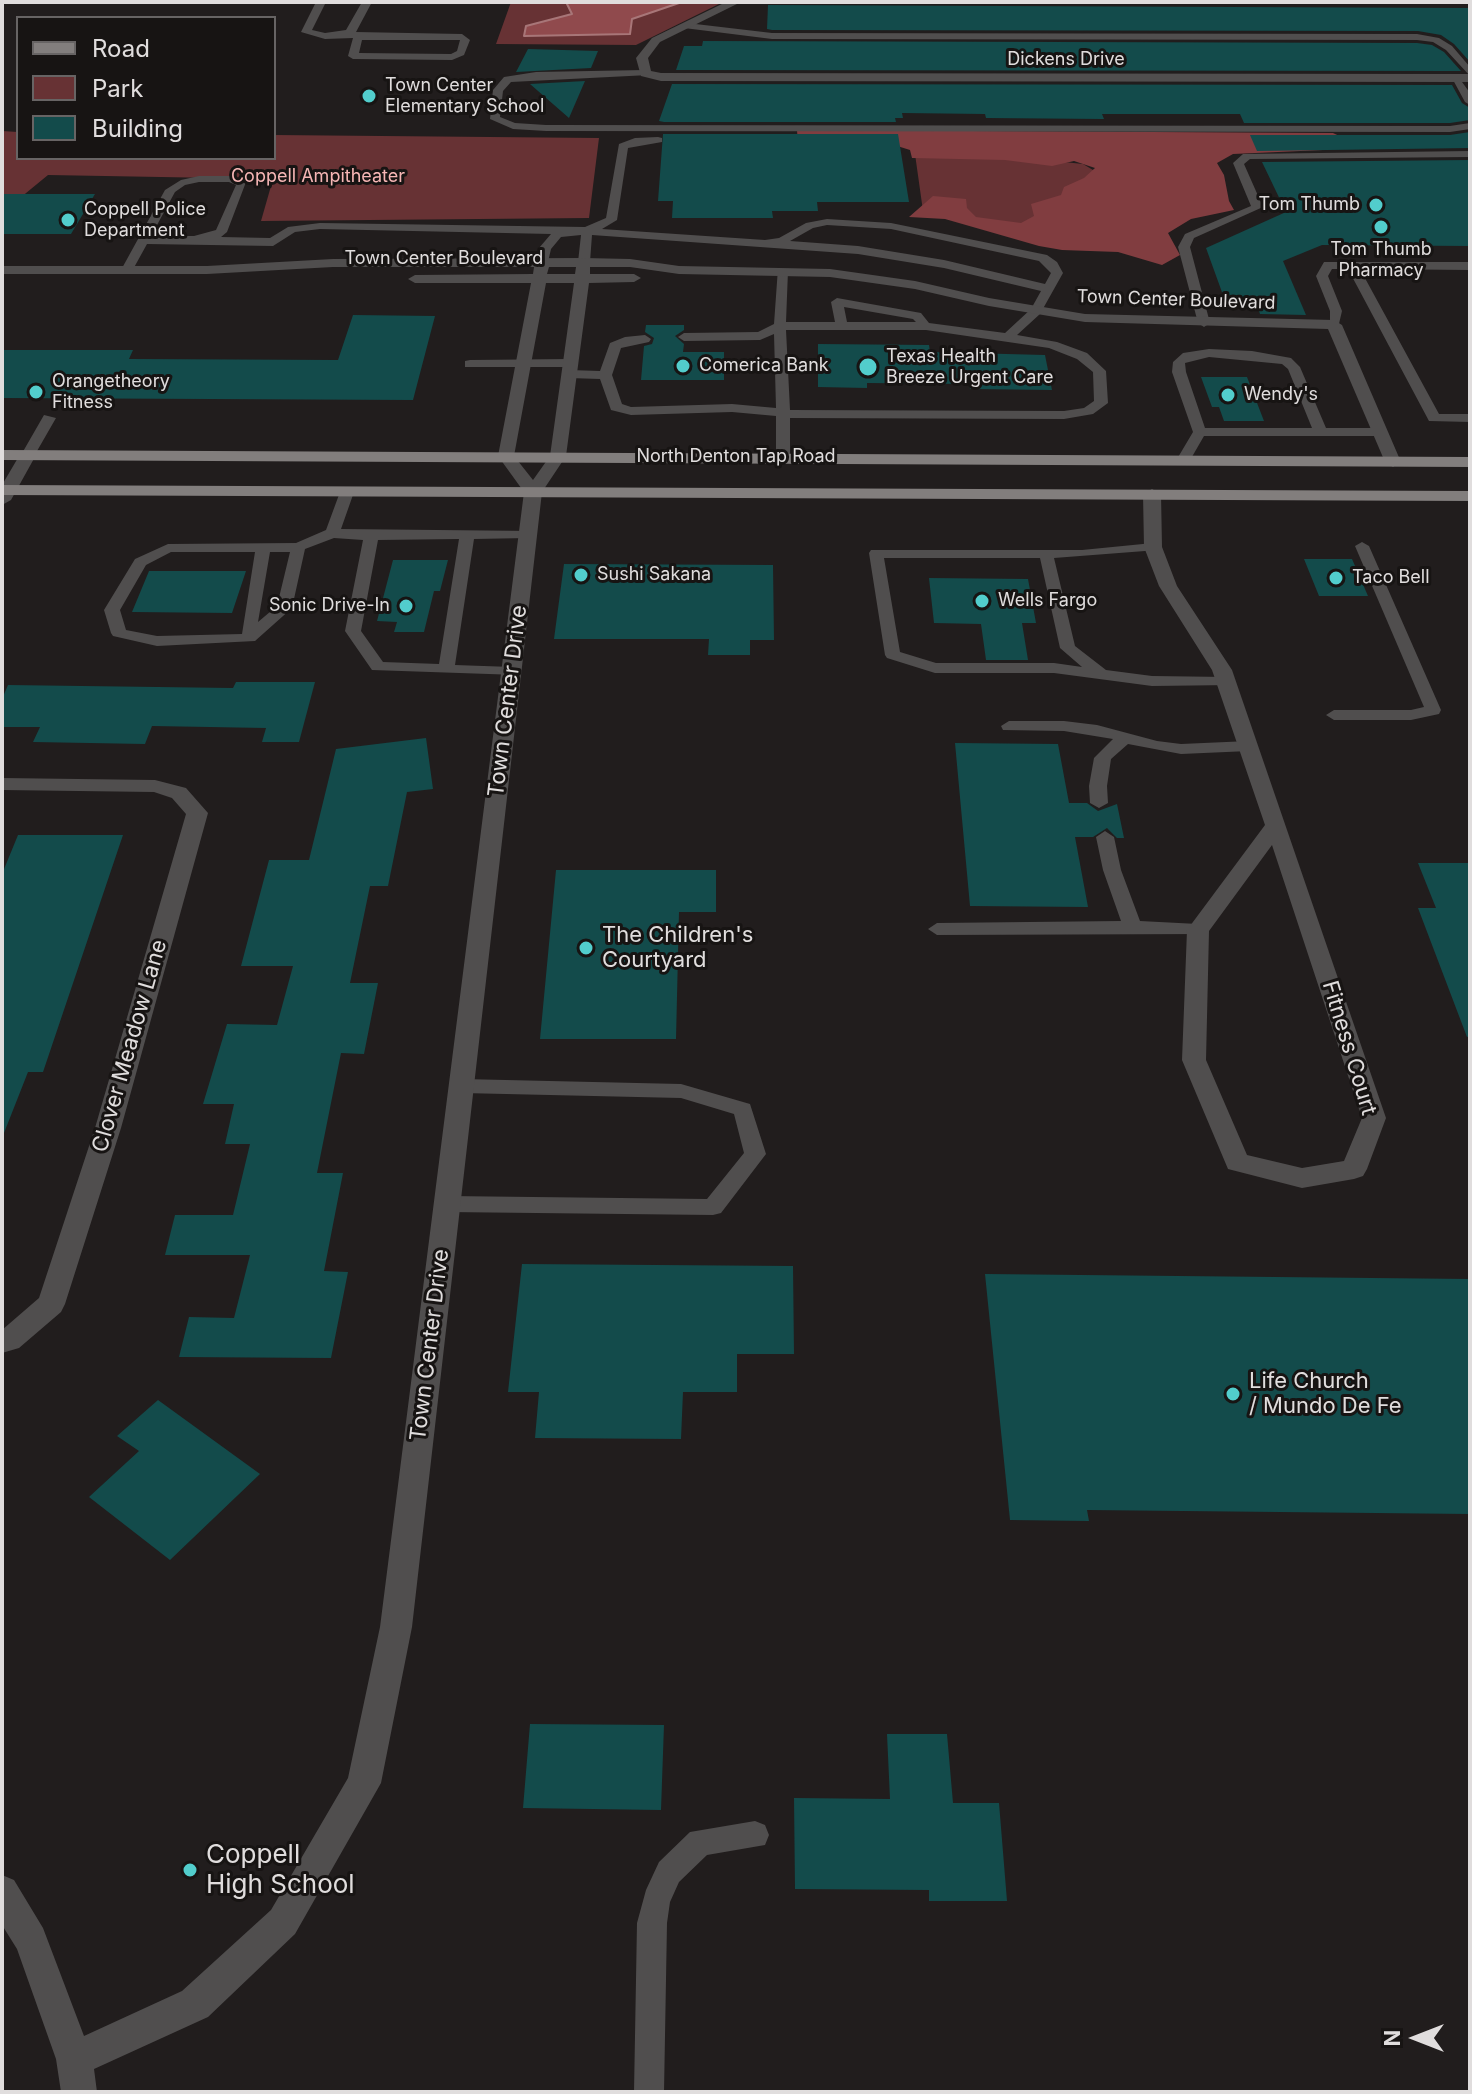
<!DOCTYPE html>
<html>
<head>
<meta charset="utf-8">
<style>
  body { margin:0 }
  #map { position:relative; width:1472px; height:2094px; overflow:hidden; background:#211d1d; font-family:Inter,sans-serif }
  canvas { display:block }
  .frame { position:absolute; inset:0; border:4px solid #e0dddd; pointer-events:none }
  .legend { position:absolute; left:16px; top:16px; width:260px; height:144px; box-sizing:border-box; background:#171413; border:2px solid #676464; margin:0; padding:10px 14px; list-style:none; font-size:24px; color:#e0dddd }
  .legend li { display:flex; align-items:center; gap:16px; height:40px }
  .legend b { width:40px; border:2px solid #676464 }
  .north { position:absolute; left:1376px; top:1998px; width:80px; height:80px; -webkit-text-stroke:6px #171413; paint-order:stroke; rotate:270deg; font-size:22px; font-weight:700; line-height:32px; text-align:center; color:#e0dddd }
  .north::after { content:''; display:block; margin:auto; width:28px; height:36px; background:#e0dddd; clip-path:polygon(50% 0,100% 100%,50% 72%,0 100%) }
</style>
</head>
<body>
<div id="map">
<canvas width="1472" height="2094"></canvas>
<div class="frame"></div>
<ul class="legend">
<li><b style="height:10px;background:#827e7d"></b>Road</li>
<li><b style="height:22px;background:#673234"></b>Park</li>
<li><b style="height:22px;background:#134b4b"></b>Building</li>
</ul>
<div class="north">N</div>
</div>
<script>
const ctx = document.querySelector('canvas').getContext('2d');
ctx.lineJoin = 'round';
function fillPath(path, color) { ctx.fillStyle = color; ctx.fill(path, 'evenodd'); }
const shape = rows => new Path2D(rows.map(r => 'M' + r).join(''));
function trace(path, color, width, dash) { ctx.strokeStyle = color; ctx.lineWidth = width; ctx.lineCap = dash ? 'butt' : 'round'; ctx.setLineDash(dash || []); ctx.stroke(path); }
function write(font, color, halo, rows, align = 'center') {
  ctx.font = font + ' Inter,sans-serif'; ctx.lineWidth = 6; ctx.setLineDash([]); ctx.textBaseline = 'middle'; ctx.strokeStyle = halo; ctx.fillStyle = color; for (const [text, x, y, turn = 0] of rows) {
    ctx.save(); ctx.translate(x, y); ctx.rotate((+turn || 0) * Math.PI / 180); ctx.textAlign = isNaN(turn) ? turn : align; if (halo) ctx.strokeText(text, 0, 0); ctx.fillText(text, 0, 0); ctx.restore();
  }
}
fillPath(shape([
  [511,2,723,2,636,45,496,44],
  [2,131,18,132,18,158,274,158,274,135,599,138,589,218,261,221,273,179,48,175,20,198,2,199],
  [915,154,987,154,1083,164,1103,176,1035,237,923,211]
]), '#673234');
fillPath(shape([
  [797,130,1333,133,1352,142,1323,150,1233,154,1217,163,1224,175,1229,201,1234,210,1191,219,1168,233,1180,255,1162,265,1118,252,1062,250,1039,246,945,219,909,217,933,196,966,199,967,208,976,217,1021,223,1034,216,1031,204,1061,195,1064,187,1084,178,1095,168,1074,161,1052,166,1005,160,912,158,910,150,894,145,798,144]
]), '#813d40');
const water = shape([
  [566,2,682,2,632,19,630,34,524,36,526,26,572,14,566,2]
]);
fillPath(water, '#904a4d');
trace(water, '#a87678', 2);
fillPath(shape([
  [768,5,1470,8,1470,62,1454,44,1441,35,1418,31,772,30,767,29],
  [703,41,1417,43,1432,45,1444,52,1461,71,676,70,684,46,702,46],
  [528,49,598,51,591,68,516,72],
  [585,81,569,118,530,84],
  [672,84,1452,85,1462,103,1470,108,1470,120,1450,123,1244,123,1240,114,1102,114,1104,119,986,118,985,114,902,113,903,118,895,118,896,122,664,122,659,121],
  [1470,132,1470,148,1257,151,1250,135,1450,135],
  [663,134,898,134,909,202,817,202,818,211,772,211,773,218,672,218,673,201,658,201],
  [1470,160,1470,246,1322,245,1283,261,1306,315,1260,314,1258,308,1223,295,1206,248,1286,212,1262,162],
  [2,194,95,194,71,234,2,234],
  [353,315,435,316,413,400,2,398,2,350,133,350,129,359,338,360],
  [646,325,684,325,684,330,675,336,684,344,683,352,724,352,724,380,641,380,644,346,652,344,654,338,645,332],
  [818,344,929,345,930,352,1045,355,1052,390,970,389,969,384,867,383,867,388,818,387],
  [1201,377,1247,377,1264,421,1224,421,1219,407,1212,407],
  [1304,559,1352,559,1368,596,1319,596],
  [393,560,448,560,440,591,434,591,424,632,394,632,397,622,377,621],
  [564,564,773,565,774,640,750,640,750,655,708,655,709,639,554,639],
  [149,571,246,571,232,613,132,612],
  [929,578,1028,579,1036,623,1022,623,1028,660,986,660,981,624,934,623],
  [236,682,315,682,299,742,262,742,266,728,152,726,145,744,33,742,40,727,2,727,2,699,8,685,233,688],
  [426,738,433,789,407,792,388,886,370,886,350,983,378,983,364,1054,341,1053,317,1173,343,1173,324,1271,348,1272,331,1358,179,1357,189,1317,234,1318,250,1255,165,1255,175,1215,233,1215,250,1144,225,1144,234,1104,203,1104,227,1024,277,1025,293,966,241,966,269,860,309,860,336,749],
  [955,743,1058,744,1069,803,1087,803,1098,811,1117,804,1124,838,1117,838,1107,828,1093,837,1075,837,1088,907,970,906],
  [18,835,123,835,43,1072,28,1072,4,1133,2,874],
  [1418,863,1470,863,1470,1036,1467,1037,1418,908,1436,908],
  [556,870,716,870,716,912,679,912,676,1039,540,1039],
  [522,1264,793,1266,794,1354,737,1354,737,1392,683,1392,681,1439,535,1438,539,1392,508,1392],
  [985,1274,1470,1279,1470,1514,1087,1510,1089,1521,1010,1520],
  [158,1400,260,1474,170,1560,89,1497,139,1451,117,1436],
  [530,1724,664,1725,661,1810,523,1808],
  [887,1734,947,1734,953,1803,999,1803,1007,1901,929,1901,929,1890,795,1889,794,1798,890,1799]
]), '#134b4b');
fillPath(shape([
  [316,2,326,2,312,30,325,33,346,30,362,2,372,2,356,32,462,34,470,40,464,55,452,60,353,59,348,56,353,38,325,39,301,32,316,2],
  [362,40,460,40,457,51,451,54,359,53,362,40],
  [687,23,772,33,1417,34,1439,38,1452,46,1470,67,1470,76,1446,50,1433,42,1417,40,772,39,684,28,687,23],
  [645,70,649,75,511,82,503,91,500,117,515,123,546,125,1450,126,1470,123,1470,129,1450,132,546,131,513,129,490,119,493,90,504,77,536,72,645,70],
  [1457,75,1470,93,1470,105,1465,102,1452,78,1457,75],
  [658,137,662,138,662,142,628,148,617,220,602,229,765,240,779,238,806,223,827,219,891,223,1047,255,1057,262,1063,273,1040,314,1017,335,1057,342,1087,353,1106,371,1108,403,1093,414,1064,419,790,418,790,457,783,461,776,457,776,416,732,412,631,415,611,410,600,379,569,378,562,374,569,370,600,371,610,343,625,337,645,335,651,339,649,342,621,348,612,375,622,404,631,407,732,404,776,408,774,334,760,340,684,341,678,337,684,333,758,332,774,324,778,268,788,271,786,322,835,322,831,302,837,298,921,313,929,323,1005,333,1031,309,1041,291,944,268,858,254,592,235,590,262,584,266,578,262,581,235,561,237,551,249,548,262,542,266,536,262,539,248,551,234,320,229,295,232,273,246,147,244,131,273,121,270,165,190,181,180,199,176,231,176,246,182,227,232,221,237,270,238,288,227,320,223,585,227,606,218,619,144,635,138,658,137],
  [199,182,229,182,236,185,216,230,194,236,151,236,175,192,185,185,199,182],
  [827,225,891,229,1039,261,1051,273,1045,284,944,260,858,246,790,241,813,228,827,225],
  [844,307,913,319,916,322,847,322,844,307],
  [786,330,926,330,1049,348,1077,359,1093,372,1094,401,1084,408,1064,411,790,410,786,330],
  [1470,151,1470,157,1250,159,1244,164,1263,207,1194,238,1190,247,1210,323,1204,327,1198,323,1178,247,1185,234,1251,206,1233,163,1243,154,1470,151],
  [1324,262,1470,262,1470,270,1360,269,1439,414,1470,414,1470,422,1429,421,1348,269,1332,269,1328,276,1342,311,1338,328,1330,328,1330,311,1316,276,1324,262],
  [1209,349,1252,351,1291,358,1300,367,1326,428,1380,428,1387,432,1380,436,1204,436,1189,462,1179,462,1177,459,1193,432,1172,372,1173,362,1183,353,1209,349],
  [1209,357,1282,364,1288,369,1312,428,1205,428,1186,372,1185,363,1209,357],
  [470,360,570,359,576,363,570,367,465,367,465,361,470,360],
  [44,415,56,418,33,458,23,458,21,455,44,415],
  [347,488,354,492,341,529,533,531,533,537,528,538,474,539,455,665,512,667,518,669,518,675,372,670,345,631,363,540,334,538,305,549,292,608,255,641,157,646,113,636,111,633,104,610,135,559,168,544,296,543,326,530,340,492,347,488],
  [459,539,439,664,383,662,361,631,378,540,459,539],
  [171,552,255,552,242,634,157,636,126,630,120,610,146,565,171,552],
  [270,552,290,552,277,606,258,622,270,552],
  [1362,542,1369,546,1441,710,1439,714,1411,720,1334,720,1326,715,1334,710,1411,710,1424,707,1355,546,1362,542],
  [1153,543,1158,544,1158,550,1054,558,1075,646,1106,670,1152,676,1227,677,1235,682,1233,685,1152,686,1054,673,935,673,887,658,885,655,869,553,871,550,1082,550,1153,543],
  [884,558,1040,558,1060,648,1082,667,1054,663,936,663,900,652,884,558],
  [1009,721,1064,721,1097,725,1157,741,1181,744,1249,741,1257,746,1249,751,1181,754,1128,744,1111,759,1107,786,1108,803,1099,808,1090,803,1089,786,1094,758,1113,739,1064,731,1003,730,1001,726,1009,721],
  [1105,831,1114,837,1121,870,1140,921,1198,924,1205,926,1207,930,1205,934,937,935,928,929,937,923,1121,921,1103,870,1096,837,1105,831],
  [462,1079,681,1084,750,1104,766,1154,721,1213,713,1215,447,1212,439,1210,436,1204,439,1198,447,1196,707,1199,744,1153,734,1114,681,1098,462,1093,455,1091,452,1086,455,1081,462,1079],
  [755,1821,765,1825,769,1835,765,1845,707,1855,679,1882,670,1902,667,1923,664,2092,634,2092,637,1923,646,1890,659,1862,690,1832,755,1821]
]), '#504e4e');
fillPath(shape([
  [726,2,741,2,660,42,648,58,651,71,661,73,1470,74,1470,82,661,81,641,76,636,58,652,38,726,2],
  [333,259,584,258,630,259,679,266,830,269,915,281,989,298,1085,314,1334,320,1342,325,1401,462,1393,467,1385,462,1328,329,1085,322,989,306,915,289,830,277,679,274,630,267,590,267,590,274,634,274,641,278,634,282,589,283,566,456,542,492,412,1627,381,1783,295,1934,208,2017,94,2069,97,2092,61,2092,56,2059,17,1949,2,1925,2,1875,14,1880,43,1928,84,2036,182,1991,271,1910,348,1778,380,1627,524,492,498,456,531,283,415,283,408,279,415,275,533,274,534,267,333,267,207,274,2,274,2,266,207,266,333,259],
  [549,267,576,267,575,274,547,274,549,267],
  [546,283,574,283,550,456,533,480,514,456,546,283],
  [28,450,36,455,11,500,2,505,2,485,22,451,28,450],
  [1152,489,1161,494,1162,547,1177,586,1232,670,1386,1118,1367,1169,1363,1176,1354,1179,1302,1188,1228,1169,1182,1060,1187,930,1265,825,1212,670,1159,586,1144,547,1143,494,1152,489],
  [1272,845,1362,1118,1344,1161,1302,1168,1247,1155,1206,1060,1209,931,1272,845],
  [2,778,155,780,186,788,208,813,121,1128,65,1304,61,1312,19,1348,2,1353,2,1330,39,1298,95,1128,186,814,172,798,154,792,2,790,2,778]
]), '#504e4e');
fillPath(shape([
  [2,450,1470,457,1470,467,2,460,2,450],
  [2,485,1470,491,1470,501,2,495,2,485]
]), '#827e7d');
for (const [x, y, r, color] of [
  [369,96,8,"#52cdcc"],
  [1376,205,8,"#52cdcc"],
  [68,220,8,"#52cdcc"],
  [1381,227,8,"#52cdcc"],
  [683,366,8,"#52cdcc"],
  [868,367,10,"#52cdcc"],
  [36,392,8,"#52cdcc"],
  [1228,395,8,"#52cdcc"],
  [581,575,8,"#52cdcc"],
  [1336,578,8,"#52cdcc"],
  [982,601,8,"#52cdcc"],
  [406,606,8,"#52cdcc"],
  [586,948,8,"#52cdcc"],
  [1233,1394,8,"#52cdcc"],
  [190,1870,8,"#52cdcc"]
]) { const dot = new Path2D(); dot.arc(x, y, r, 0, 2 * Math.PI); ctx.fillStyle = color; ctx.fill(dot); trace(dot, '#171413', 3); }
write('18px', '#e0dddd', '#171413', [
  ["Dickens Drive",1066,60],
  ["Town Center Boulevard",444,259],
  ["Town Center Boulevard",1176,300,2],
  ["North Denton Tap Road",736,457]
]);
write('18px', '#e0dddd', '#171413', [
  ["Town Center",385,86],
  ["Elementary School",385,107],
  ["Tom Thumb",1360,205,"right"],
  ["Coppell Police",84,210],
  ["Department",84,231],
  ["Tom Thumb",1381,250,"center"],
  ["Pharmacy",1381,271,"center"],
  ["Texas Health",886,357],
  ["Breeze Urgent Care",886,378],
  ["Comerica Bank",699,366],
  ["Orangetheory",52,382],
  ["Fitness",52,403],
  ["Wendy's",1244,395],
  ["Sushi Sakana",597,575],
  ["Taco Bell",1352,578],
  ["Wells Fargo",998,601],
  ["Sonic Drive-In",390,606,"right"]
], 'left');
write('18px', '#f6b6b5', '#171413', [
  ["Coppell Ampitheater",318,177]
]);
write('22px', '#e0dddd', '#171413', [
  ["Town Center Drive",508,701,-83],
  ["Clover Meadow Lane",130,1046,-74],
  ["Fitness Court",1349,1048,73],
  ["Town Center Drive",430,1345,-83]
]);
write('22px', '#e0dddd', '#171413', [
  ["The Children's",602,935],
  ["Courtyard",602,960],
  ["Life Church",1249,1381],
  ["/ Mundo De Fe",1249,1406]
], 'left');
write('26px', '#e0dddd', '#171413', [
  ["Coppell",206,1855],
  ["High School",206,1885]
], 'left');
</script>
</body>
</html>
